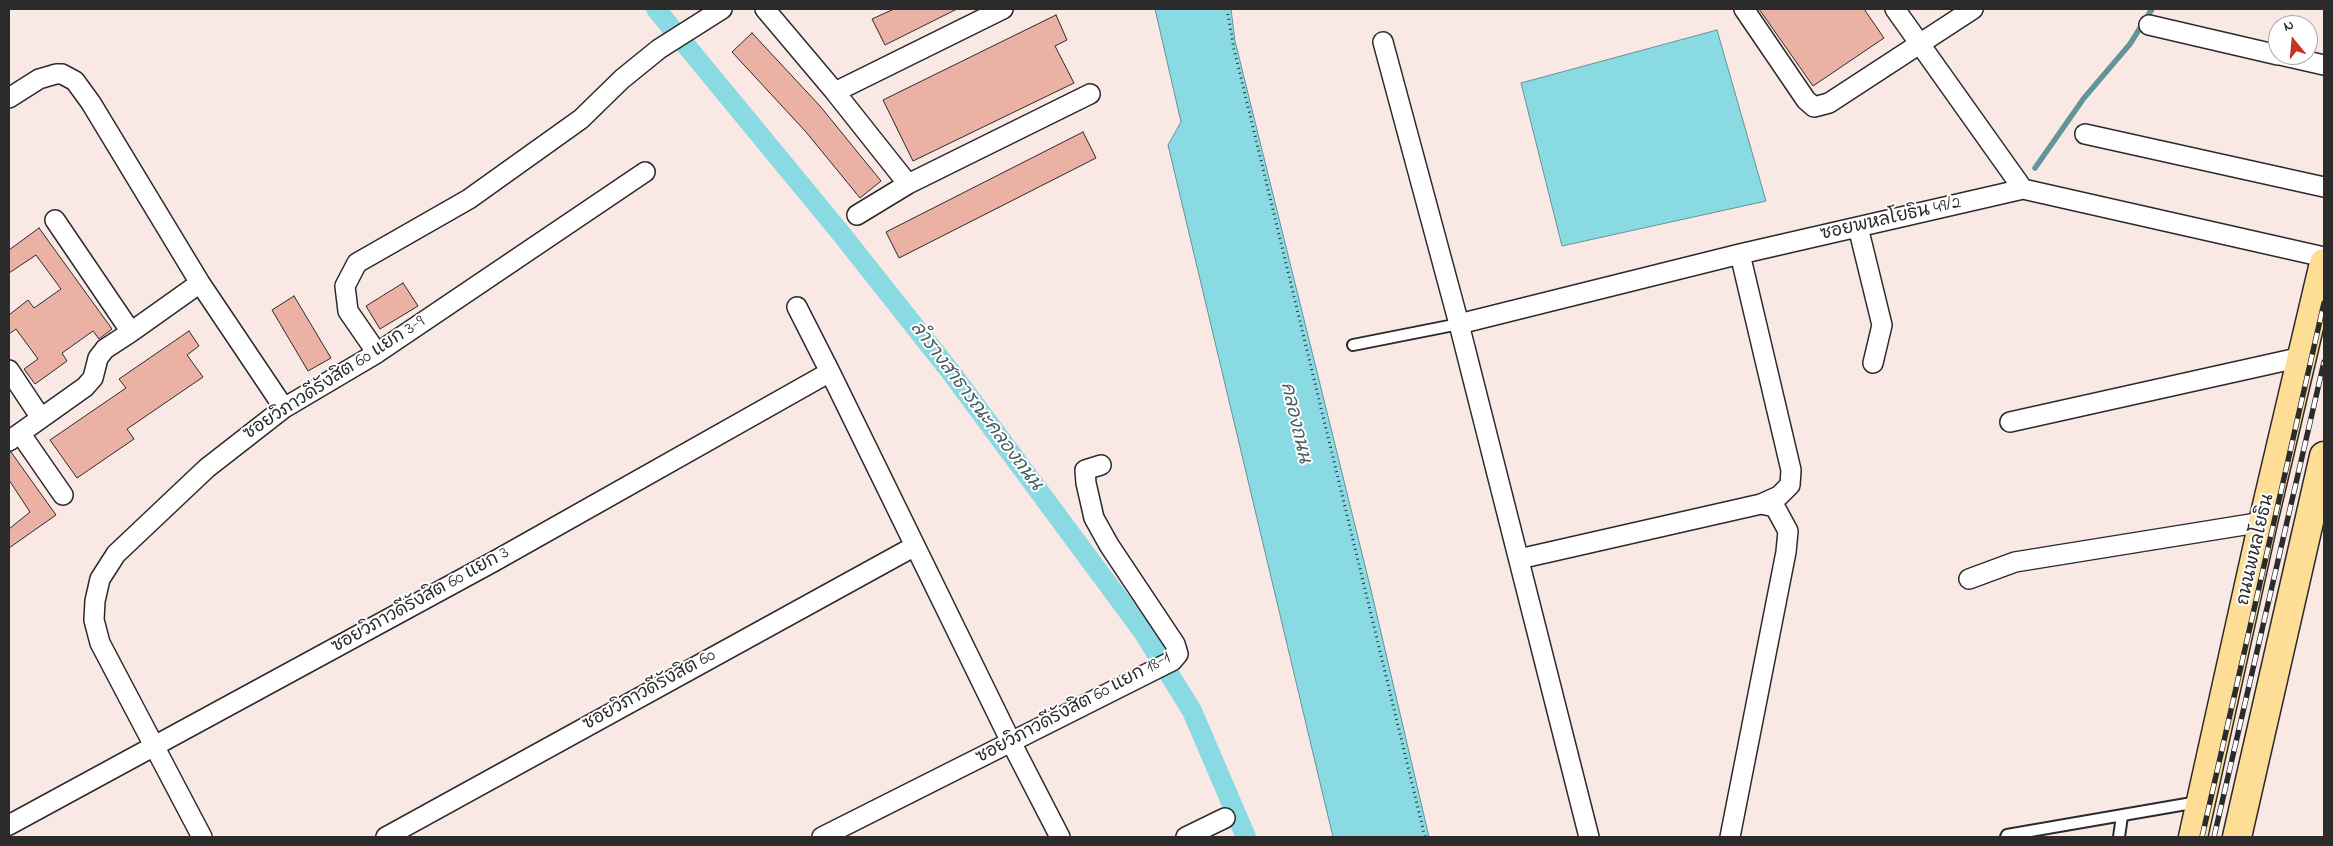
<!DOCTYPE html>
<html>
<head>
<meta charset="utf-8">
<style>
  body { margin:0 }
  #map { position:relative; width:2333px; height:846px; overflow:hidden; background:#f9e8e4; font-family:"Indie Flower",sans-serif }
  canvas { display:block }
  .frame { position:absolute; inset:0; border:10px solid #2b2b2b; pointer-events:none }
  .north { position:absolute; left:2268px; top:15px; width:50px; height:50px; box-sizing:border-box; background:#fff; border:1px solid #aaa; border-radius:50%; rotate:343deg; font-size:14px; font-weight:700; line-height:20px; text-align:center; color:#2b2b2b }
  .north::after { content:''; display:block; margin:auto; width:18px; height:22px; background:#c8321e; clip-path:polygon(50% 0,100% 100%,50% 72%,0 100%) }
</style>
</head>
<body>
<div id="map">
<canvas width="2333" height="846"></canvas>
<div class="frame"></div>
<div class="north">N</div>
</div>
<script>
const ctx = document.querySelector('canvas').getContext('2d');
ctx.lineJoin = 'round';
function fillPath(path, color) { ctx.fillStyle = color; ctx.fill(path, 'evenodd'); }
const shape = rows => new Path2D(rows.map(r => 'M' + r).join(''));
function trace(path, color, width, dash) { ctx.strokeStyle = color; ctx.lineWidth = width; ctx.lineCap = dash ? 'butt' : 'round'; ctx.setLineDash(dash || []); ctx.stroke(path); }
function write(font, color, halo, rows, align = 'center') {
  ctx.font = font + ' "Indie Flower","Playpen Sans Thai",sans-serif'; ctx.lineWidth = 4; ctx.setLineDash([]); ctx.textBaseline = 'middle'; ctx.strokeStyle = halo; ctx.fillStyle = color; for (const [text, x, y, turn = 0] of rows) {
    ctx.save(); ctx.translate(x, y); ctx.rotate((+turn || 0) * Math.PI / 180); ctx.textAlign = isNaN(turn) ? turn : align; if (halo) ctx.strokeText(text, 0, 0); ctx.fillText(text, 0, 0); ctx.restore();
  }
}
const water = shape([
  [1155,9,1231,9,1235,41,1371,590,1429,837,1333,837,1168,145,1181,122,1155,9],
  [1717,30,1766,201,1562,246,1521,83,1717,30]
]);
fillPath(water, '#89dae3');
trace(water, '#639499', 1);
trace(shape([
  [2035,168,2084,98,2130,44,2152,9]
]), '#639499', 5.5);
trace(shape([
  [656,9,839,231,950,371,1144,633,1192,711,1246,837]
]), '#89dae3', 20);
const building = shape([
  [894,9,957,9,885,45,872,19,894,9],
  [1759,9,1864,9,1884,38,1813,86,1759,9],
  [1056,15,1067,40,1055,46,1074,83,913,161,883,100,1056,15],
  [752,33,820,106,881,181,860,198,806,132,732,52,752,33],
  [1083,132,1096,158,899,258,886,232,1083,132],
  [39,228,112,329,99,339,93,331,62,353,67,361,35,384,24,369,38,359,16,329,9,334,9,315,28,300,34,308,61,289,36,255,9,273,9,250,39,228],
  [403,283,418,306,380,329,366,306,403,283],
  [294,296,331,358,308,371,272,310,294,296],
  [189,331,199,346,187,355,203,377,127,429,134,439,77,478,50,440,126,388,119,379,189,331],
  [9,452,11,452,56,515,9,548,9,529,30,512,9,480,9,452]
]);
fillPath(building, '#ebb1a5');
trace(building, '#2b2b2b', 1);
const service = shape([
  [1353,345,1459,324],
  [2006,837,2007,835,2198,802],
  [2119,837,2122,816]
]);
const minor = shape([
  [765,9,835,92,1003,9],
  [1744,9,1806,100,1814,107,1829,103,1973,9],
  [1895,9,2023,189],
  [2149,25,2278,55],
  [1383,42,1459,324,1589,837],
  [2280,55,2324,65],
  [835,92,908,184],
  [9,98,39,79,56,74,62,74,75,81,91,103,200,283,284,408],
  [2085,134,2324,187],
  [857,215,908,184,1090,94],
  [1858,227,1882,325,1873,363],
  [1740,254,1791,470,1790,485,1779,496,1761,504],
  [797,307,830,372,1011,742,1060,837],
  [1459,324,1740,254,2023,189,2324,257],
  [131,332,200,283],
  [377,353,348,311,345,286,357,263,469,199,581,119,622,79,659,49,722,9],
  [9,370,41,418],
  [2010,422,2302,357],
  [20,433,63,495],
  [9,441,85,387,93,378,98,358,105,349,131,332,55,220],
  [1519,559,1761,504,1775,507,1788,531,1786,552,1730,837],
  [1969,579,2015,562,2263,522],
  [9,825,493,562,830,372],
  [202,837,100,643,94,620,95,601,100,579,116,554,207,468,284,408,377,353,645,172],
  [386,837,915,546],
  [822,837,1172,661,1178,654,1175,644,1109,545,1094,518,1086,483,1085,470,1101,465],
  [1186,837,1225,818]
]);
const primary = shape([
  [2193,837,2263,522,2324,263],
  [2237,837,2324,456]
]);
trace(service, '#2b2b2b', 14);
trace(minor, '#2b2b2b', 22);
trace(primary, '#2b2b2b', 31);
trace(shape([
  [1227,9,1234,49,1425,837]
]), '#2b2b2b', 3, [1, 4]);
trace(service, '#fff', 10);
trace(minor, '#fff', 19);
trace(primary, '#fedd96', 28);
const rail = shape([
  [2202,837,2324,303],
  [2214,837,2324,362]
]);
trace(rail, '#2b2b2b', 5.5);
trace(rail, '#fff', 4, [11]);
write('18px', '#2b2b2b', '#fff', [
  ["ซอยพหลโยธิน 49/2",1891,220,-13],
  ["ซอยวิภาวดีรังสิต 60 แยก 3-9",335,379,-33],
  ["ถนนพหลโยธิน",2257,550,-77],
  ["ซอยวิภาวดีรังสิต 60 แยก 3",421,601,-29],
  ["ซอยวิภาวดีรังสิต 60",650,691,-29],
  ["ซอยวิภาวดีรังสิต 60 แยก 18-1",1074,709,-28]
]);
write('italic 19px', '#476062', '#fff', [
  ["ลำรางสาธารณะคลองถนน",975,407,53],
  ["คลองถนน",1294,423,77]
]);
</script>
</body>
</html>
